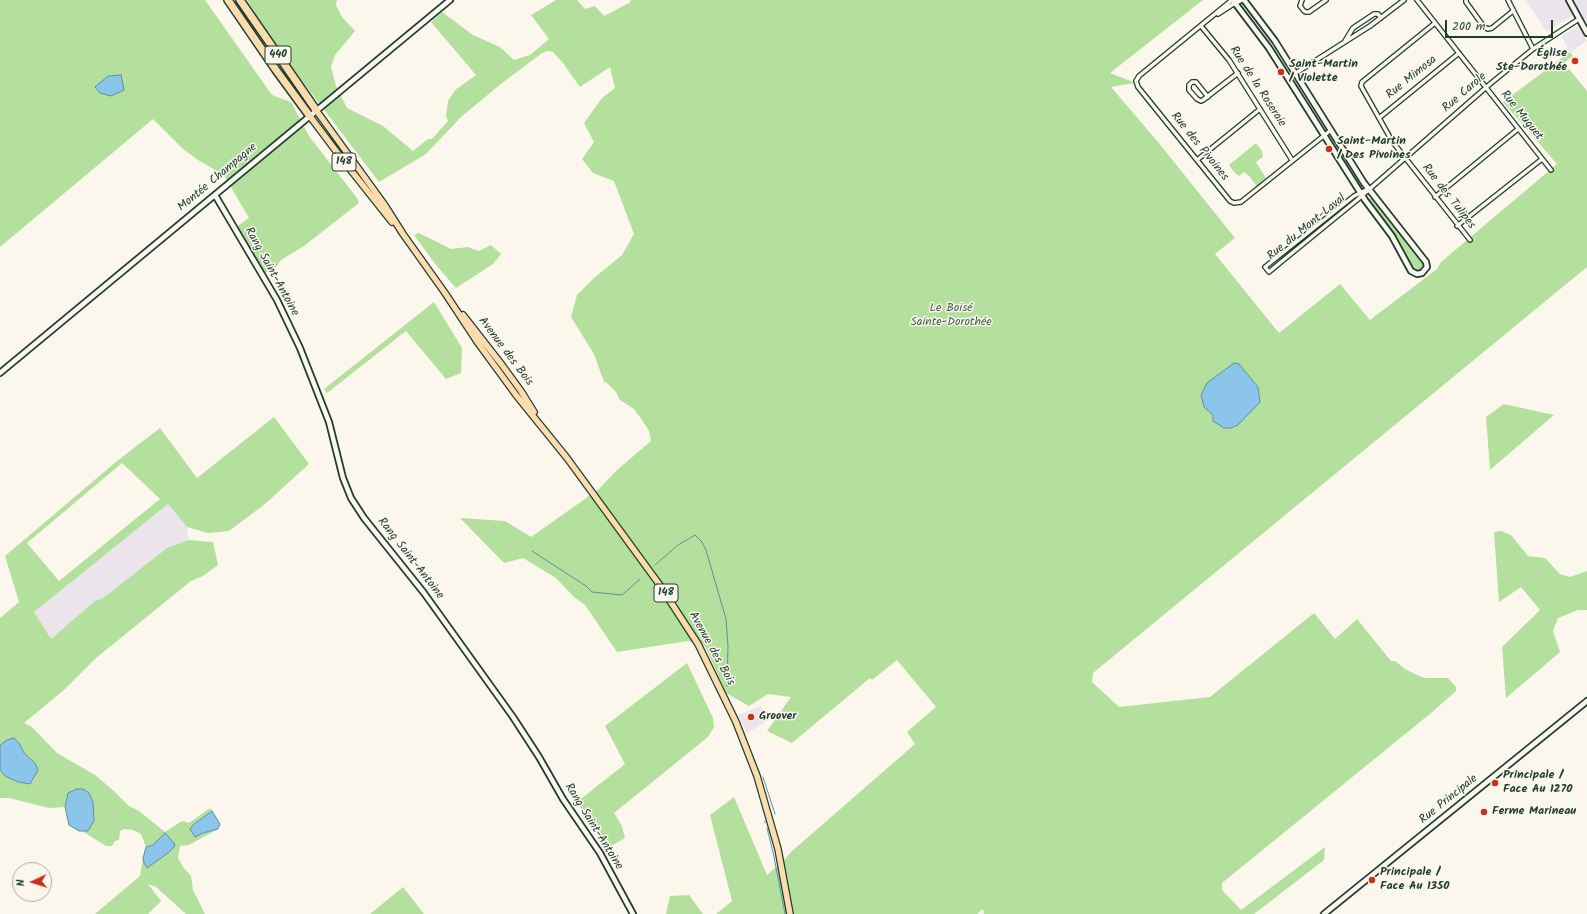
<!DOCTYPE html>
<html>
<head>
<meta charset="utf-8">
<style>
  body { margin:0 }
  #map { position:relative; width:1587px; height:914px; overflow:hidden; background:#fbf7ec; font-family:Kalam,sans-serif }
  canvas { display:block }
  .north { position:absolute; left:12px; top:862px; width:40px; height:40px; box-sizing:border-box; background:#fbf7ec; border:1px solid #a3ada2; border-radius:50%; rotate:266deg; font-size:11px; font-weight:700; line-height:16px; text-align:center; color:#1f3d34 }
  .north::after { content:''; display:block; margin:auto; width:14px; height:18px; background:#c8321e; clip-path:polygon(50% 0,100% 100%,50% 72%,0 100%) }
  .scale { position:absolute; left:1445px; top:20px; width:108px; height:18px; box-sizing:border-box; border:2px solid #1f3d34; border-top:0; padding-left:5px; font-size:12px; line-height:14px; white-space:nowrap; color:#1f3d34; -webkit-text-stroke:3px #fbf7ec; paint-order:stroke }
</style>
</head>
<body>
<div id="map">
<canvas width="1587" height="914"></canvas>
<div class="north">N</div>
<div class="scale">200 m</div>
</div>
<script>
const ctx = document.querySelector('canvas').getContext('2d');
ctx.lineJoin = 'round';
function fillPath(path, color) { ctx.fillStyle = color; ctx.fill(path, 'evenodd'); }
const shape = rows => new Path2D(rows.map(r => 'M' + r).join(''));
function trace(path, color, width, dash) { ctx.strokeStyle = color; ctx.lineWidth = width; ctx.lineCap = dash ? 'butt' : 'round'; ctx.setLineDash(dash || []); ctx.stroke(path); }
function write(font, color, halo, rows, align = 'center') {
  ctx.font = font + ' Kalam,sans-serif'; ctx.lineWidth = 3; ctx.setLineDash([]); ctx.textBaseline = 'middle'; ctx.strokeStyle = halo; ctx.fillStyle = color; for (const [text, x, y, turn = 0] of rows) {
    ctx.save(); ctx.translate(x, y); ctx.rotate((+turn || 0) * Math.PI / 180); ctx.textAlign = isNaN(turn) ? turn : align; if (halo) ctx.strokeText(text, 0, 0); ctx.fillText(text, 0, 0); ctx.restore();
  }
}
fillPath(shape([
  [1526,0,1587,0,1587,21,1585,22,1577,9,1571,12,1572,16,1547,32],
  [1578,26,1587,41,1570,52,1561,36],
  [168,504,187,527,188,540,167,548,103,598,95,602,51,640,33,612],
  [761,706,767,721,747,733,738,715]
]), '#ebe4ea');
fillPath(shape([
  [0,0,205,0,272,95,291,102,309,136,357,198,359,203,304,246,281,260,274,270,265,273,236,227,249,218,224,175,198,160,182,148,153,119,0,247],
  [247,0,337,0,336,5,342,17,355,31,335,55,331,67,336,86,347,108,383,126,413,151,428,139,432,139,448,121,446,116,448,101,455,90,476,75,431,22,442,12,473,35,500,47,514,60,530,55,549,39,531,15,556,0,577,0,585,9,595,6,604,16,629,3,631,0,1203,0,1110,73,1133,82,1134,83,1111,87,1158,142,1235,238,1215,254,1279,333,1340,284,1370,320,1437,269,1441,262,1557,164,1503,102,1570,52,1573,56,1565,62,1566,64,1562,67,1566,71,1569,69,1587,91,1587,267,1093,673,1092,682,1119,707,1210,697,1314,613,1335,639,1357,619,1391,661,1395,661,1405,669,1419,676,1425,678,1448,678,1456,687,1456,691,1431,713,1222,883,1222,890,1241,910,1325,847,1324,860,1254,914,984,914,983,909,977,914,716,914,732,901,710,815,734,797,767,875,784,860,791,852,915,744,907,732,936,707,897,660,872,680,870,678,792,743,767,731,791,697,768,694,749,706,726,693,705,646,688,641,617,652,585,605,574,597,556,578,523,558,504,563,460,518,505,521,531,537,599,489,617,470,651,441,649,431,642,420,634,409,620,400,616,392,607,383,604,382,594,354,571,317,577,295,594,278,622,255,634,234,614,181,593,173,582,159,594,142,584,123,602,98,615,88,610,67,580,87,563,63,553,52,548,51,542,53,502,83,461,117,426,154,379,182,271,40],
  [1256,143,1262,151,1263,157,1256,162,1266,178,1257,186,1249,176,1244,172,1239,176,1235,173,1229,165],
  [1372,197,1423,261,1424,266,1420,270,1416,271,1412,268,1393,233,1368,201],
  [419,233,451,249,468,247,479,251,491,245,501,254,493,264,456,288,436,265,414,235],
  [434,302,462,348,461,373,446,379,406,331,327,393,324,389],
  [1504,404,1554,415,1490,470,1486,417],
  [274,417,309,464,265,504,229,531,208,533,187,527,168,504,34,612,51,639,95,601,103,598,167,548,188,540,213,542,218,565,203,576,191,581,96,658,65,689,24,723,32,727,57,753,95,775,114,791,129,806,139,811,165,832,182,821,189,823,210,808,212,811,194,824,195,837,203,833,218,829,189,845,180,846,178,858,183,867,191,876,193,890,205,914,186,914,156,887,148,884,161,901,148,914,95,914,140,876,143,858,144,863,158,841,153,845,146,847,141,834,133,830,124,829,120,831,119,840,115,841,112,846,106,846,82,831,88,831,90,828,68,793,65,807,49,808,9,798,0,798,0,770,5,776,18,782,30,784,35,763,24,753,19,743,7,740,0,745,0,618,19,602,5,556,117,461,160,428,197,478],
  [122,463,160,499,59,581,27,543],
  [1501,531,1511,535,1528,556,1545,558,1560,574,1570,577,1587,571,1587,610,1578,610,1558,618,1553,631,1560,652,1506,698,1502,647,1540,610,1521,587,1499,602,1494,532],
  [687,663,713,718,714,727,708,737,614,813,622,826,625,838,607,848,577,802,625,764,605,726],
  [403,887,424,914,370,914],
  [689,895,703,914,666,914,670,896]
]), '#b4e09e');
const water = shape([
  [121,75,124,90,111,96,100,93,95,87,108,76,121,75],
  [1234,363,1239,364,1258,387,1260,402,1238,425,1231,428,1224,428,1213,421,1213,415,1204,407,1201,395,1207,383,1234,363],
  [14,738,19,743,24,753,35,763,38,770,30,784,18,782,5,776,0,770,0,745,7,740,14,738],
  [77,789,83,789,89,793,93,802,94,821,88,831,79,831,69,825,65,807,68,793,77,789],
  [212,811,220,824,218,829,203,833,195,837,190,829,194,824,212,811],
  [165,833,174,843,175,846,168,853,147,868,144,863,143,858,146,847,153,845,165,833]
]);
fillPath(water, '#8bc5ea');
trace(water, '#608fa1', 1);
trace(shape([
  [532,551,586,586,592,592,622,595,640,579],
  [655,565,678,545,695,535,702,542,706,550,726,619,728,646,727,686],
  [763,777,775,814],
  [765,821,765,823],
  [767,828,773,852,785,914]
]), '#608fa1', 1);
const minor = shape([
  [1232,0,1139,76,1136,81,1138,87,1230,201,1234,203,1241,202,1331,130],
  [1302,0,1300,6,1304,11,1306,12,1309,12,1326,0],
  [1417,0,1551,170],
  [1466,0,1466,2,1484,27,1488,29,1492,28,1513,11],
  [1508,0,1533,49],
  [1218,14,1235,3],
  [1435,23,1362,82,1361,86,1392,141,1470,240],
  [1201,26,1229,60,1292,160],
  [1345,41,1353,28,1374,14,1378,14,1381,18],
  [1288,78,1370,26,1404,0],
  [1208,97,1196,82,1192,82,1189,85,1189,90,1197,99,1201,101,1203,100,1238,73],
  [1379,118,1459,53],
  [1197,160,1260,109],
  [1368,189,1354,196,1265,267,1269,272,1281,262,1357,200,1490,84,1533,49,1579,19],
  [1435,197,1518,129],
  [1457,226,1542,159]
]);
const tertiary = shape([
  [1241,0,1235,3,1269,48,1365,200,1392,236,1411,271,1417,274,1422,273,1427,267,1426,262,1364,183,1275,41,1244,0],
  [1569,0,1587,33],
  [215,195,277,300,300,348,329,422,343,478,351,498,364,518,424,593,513,717,539,757,563,799,600,853,633,914],
  [0,373,450,0],
  [1324,914,1587,701]
]);
const secondary = shape([
  [1233,0,1235,3]
]);
const primary = shape([
  [316,110,384,204,403,234,445,293,478,343,516,395,567,458,659,584,698,644,736,722,757,776,778,849,790,914],
  [309,115,342,159,392,222],
  [463,315,502,365,521,391,534,412]
]);
const motorway = shape([
  [228,0,276,70,309,115],
  [240,0,316,110]
]);
trace(minor, '#1f3d34', 6);
trace(tertiary, '#1f3d34', 8);
trace(secondary, '#1f3d34', 8);
trace(primary, '#1f3d34', 8);
trace(motorway, '#1f3d34', 10);
trace(minor, '#fbf7ec', 3.5);
trace(tertiary, '#fbf7ec', 4.5);
trace(secondary, '#fbf7ec', 5);
trace(primary, '#fcdcac', 5.5);
trace(motorway, '#fcdcac', 7);
for (const [x, y, r, color] of [
  [1575,61,4,"#c8321e"],
  [1281,72,4,"#c8321e"],
  [1329,149,4,"#c8321e"],
  [751,717,4,"#c8321e"],
  [1495,783,4,"#c8321e"],
  [1484,812,4,"#c8321e"],
  [1372,880,4,"#c8321e"]
]) { const dot = new Path2D(); dot.arc(x, y, r, 0, 2 * Math.PI); ctx.fillStyle = color; ctx.fill(dot); trace(dot, '#fbf7ec', 1.5); }
for (const [x, y, w] of [
  [278,55,26],
  [344,162,24],
  [666,593,24]
]) { const box = new Path2D(); box.roundRect(x - w / 2, y - 9, w, 18, 3); ctx.fillStyle = '#fbf7ec'; ctx.fill(box); trace(box, '#1f3d34', 1); }
write('bold 11px', '#1f3d34', null, [
  ["440",278,55],
  ["148",344,162],
  ["148",666,593]
]);
write('bold 12px', '#1f3d34', '#fbf7ec', [
  ["Église",1567,54,"right"],
  ["Ste-Dorothée",1567,68,"right"],
  ["Saint-Martin",1289,65],
  ["/ Violette",1289,79],
  ["Saint-Martin",1337,142],
  ["/ Des Pivoines",1337,156],
  ["Groover",759,717],
  ["Principale /",1503,776],
  ["Face Au 1270",1503,790],
  ["Ferme Marineau",1492,812],
  ["Principale /",1380,873],
  ["Face Au 1350",1380,887]
], 'left');
write('12px', '#1f3d34', '#fbf7ec', [
  ["Rue Mimosa",1412,78,-39],
  ["Rue de la Roseraie",1257,87,57],
  ["Rue Carole",1465,93,-41],
  ["Rue Muguet",1521,116,51],
  ["Rue des Pivoines",1199,147,51],
  ["Montée Champagne",218,178,-40],
  ["Rue des Tulipes",1448,197,52],
  ["Rue du Mont-Laval",1307,228,-39],
  ["Rang Saint-Antoine",271,272,61],
  ["Avenue des Bois",505,352,53],
  ["Rang Saint-Antoine",410,559,52],
  ["Avenue des Bois",711,649,61],
  ["Rue Principale",1449,800,-39],
  ["Rang Saint-Antoine",593,827,58]
]);
write('12px', '#3d5e49', '#fbf7ec', [
  ["Le Boisé",951,309],
  ["Sainte-Dorothée",951,323]
]);
</script>
</body>
</html>
